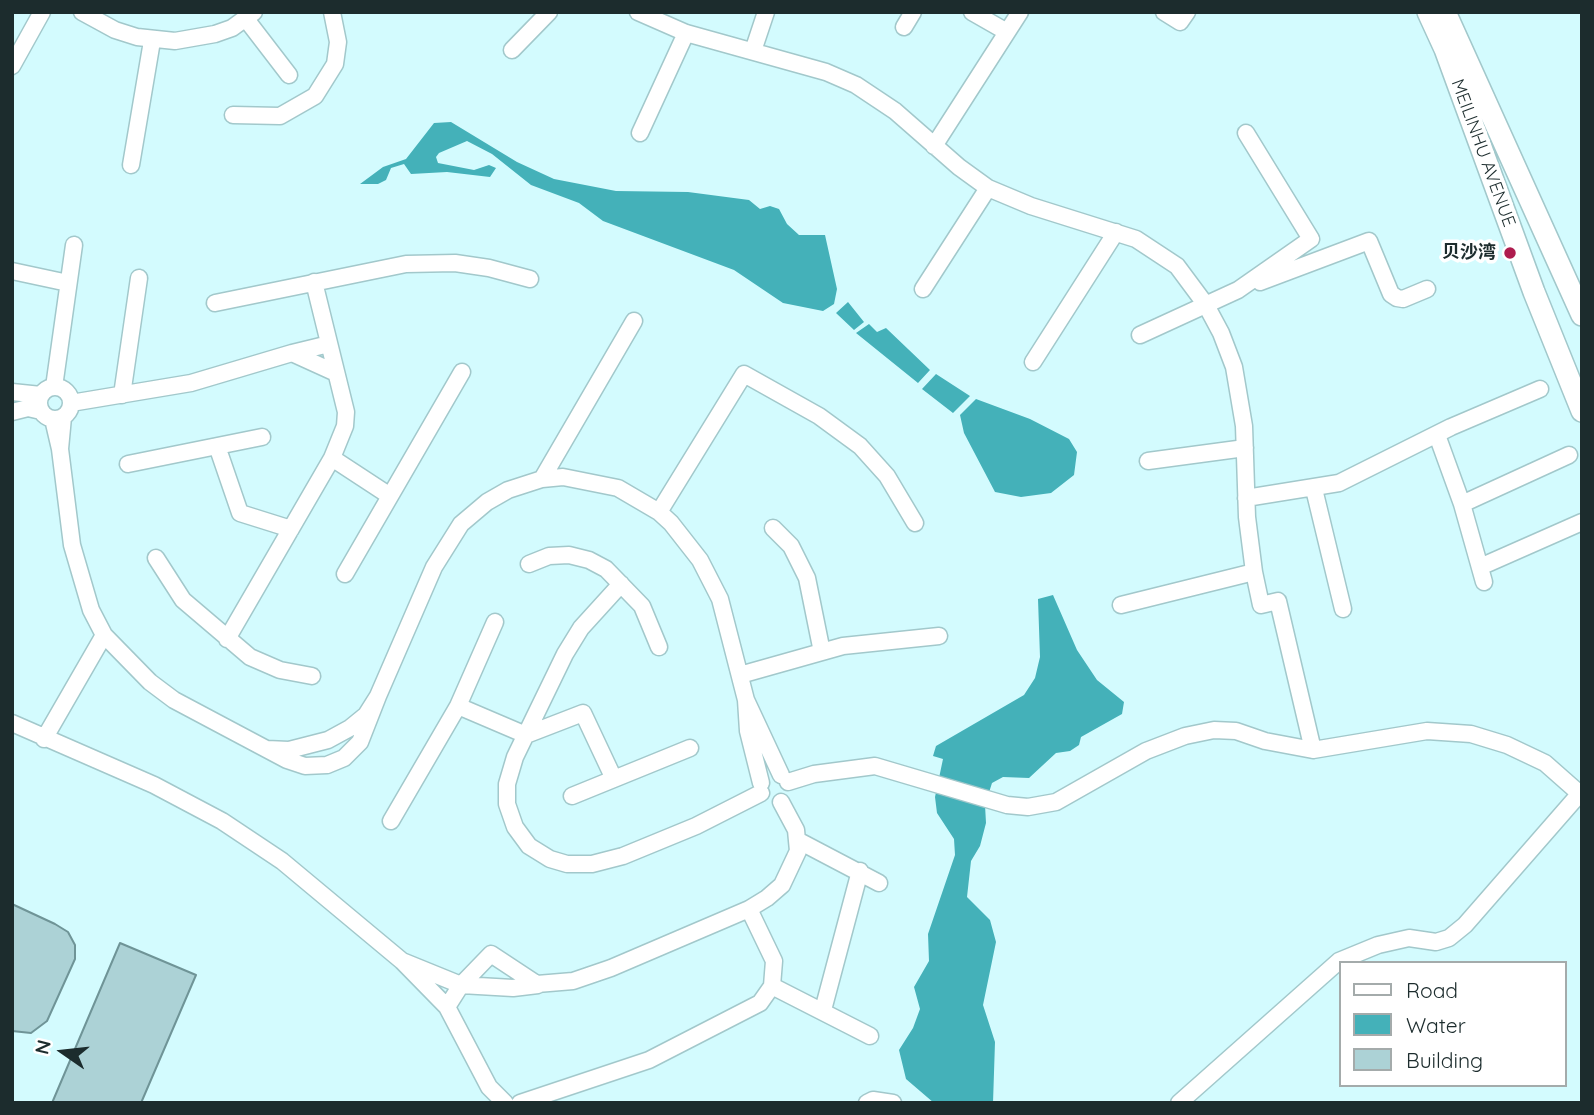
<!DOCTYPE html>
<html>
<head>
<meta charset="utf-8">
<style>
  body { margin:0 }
  #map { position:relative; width:1594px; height:1115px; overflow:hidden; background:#d3fbfe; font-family:Quicksand,sans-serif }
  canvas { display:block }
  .frame { position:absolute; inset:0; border:14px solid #1c2c2d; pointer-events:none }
  .legend { position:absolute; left:1339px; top:961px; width:228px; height:126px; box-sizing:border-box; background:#fff; border:2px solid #a4abab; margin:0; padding:9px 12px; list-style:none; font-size:21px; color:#1c2c2d }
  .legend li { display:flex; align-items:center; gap:14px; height:35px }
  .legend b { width:35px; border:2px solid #a4abab }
  .north { position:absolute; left:28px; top:1017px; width:70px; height:70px; -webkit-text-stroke:5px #fff; paint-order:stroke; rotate:284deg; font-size:19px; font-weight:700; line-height:28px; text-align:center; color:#1c2c2d }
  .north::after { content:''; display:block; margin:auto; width:24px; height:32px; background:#1c2c2d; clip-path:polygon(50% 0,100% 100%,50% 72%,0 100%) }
</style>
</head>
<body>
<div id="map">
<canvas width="1594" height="1115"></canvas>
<div class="frame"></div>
<ul class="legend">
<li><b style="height:9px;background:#fff"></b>Road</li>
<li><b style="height:19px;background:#44b1b9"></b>Water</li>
<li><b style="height:19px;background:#acd2d6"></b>Building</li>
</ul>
<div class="north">N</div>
</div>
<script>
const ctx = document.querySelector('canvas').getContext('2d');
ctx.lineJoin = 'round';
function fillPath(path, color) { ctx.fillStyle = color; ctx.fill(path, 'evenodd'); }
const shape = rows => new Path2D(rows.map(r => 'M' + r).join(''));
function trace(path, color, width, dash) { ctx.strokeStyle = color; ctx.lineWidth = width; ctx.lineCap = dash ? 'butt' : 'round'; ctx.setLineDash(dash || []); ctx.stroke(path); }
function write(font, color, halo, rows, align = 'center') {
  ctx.font = font + ' Quicksand,"Noto Sans SC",sans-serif'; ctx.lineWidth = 7; ctx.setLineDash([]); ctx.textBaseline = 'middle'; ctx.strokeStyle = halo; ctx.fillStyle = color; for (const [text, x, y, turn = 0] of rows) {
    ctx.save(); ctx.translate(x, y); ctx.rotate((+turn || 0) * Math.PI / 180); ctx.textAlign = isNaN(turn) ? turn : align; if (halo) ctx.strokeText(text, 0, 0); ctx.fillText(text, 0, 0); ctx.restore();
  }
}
fillPath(shape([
  [451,122,517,162,554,179,616,191,688,192,749,200,760,209,770,206,779,209,787,224,799,235,825,235,837,289,834,304,823,311,783,303,734,270,603,221,579,203,531,185,492,154,467,141,439,153,436,157,438,163,474,170,489,165,496,168,490,177,447,172,411,174,404,164,391,168,386,180,378,184,360,184,383,167,406,159,434,123],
  [848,302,864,322,854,330,836,313],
  [869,324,877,332,886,328,930,370,918,383,856,333],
  [936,374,970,396,953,413,922,389],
  [976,399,1030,419,1069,439,1077,452,1074,475,1051,493,1021,497,995,492,964,433,960,415],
  [1053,595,1077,650,1097,680,1124,702,1122,714,1081,737,1079,745,1070,751,1056,753,1029,778,1003,777,992,783,985,805,986,823,980,846,971,861,967,897,990,920,996,942,983,1005,995,1042,993,1103,934,1103,906,1079,899,1050,913,1028,920,1009,914,987,929,961,928,934,955,855,954,839,937,813,935,797,943,759,933,756,936,746,1024,695,1035,678,1040,657,1038,599]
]), '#44b1b9');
const building = shape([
  [12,904,55,924,68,932,75,945,75,959,47,1021,31,1033,12,1031,12,904],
  [120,943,196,975,141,1103,52,1103,120,943]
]);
fillPath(building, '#acd2d6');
trace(building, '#6f9497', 2);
const minor = shape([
  [82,12,115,30,137,37,175,41,215,34,232,28,254,12],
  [638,12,686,33,826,72,856,85,895,111,959,167,988,188,1031,206,1136,239,1177,266,1206,305,1221,333,1234,367,1244,426,1247,517,1254,572,1261,605,1278,601,1313,750],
  [972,12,1007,32],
  [1164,12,1180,22,1187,12],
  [246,19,289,75],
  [904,27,913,12],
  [512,50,549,12],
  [753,51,766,12],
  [12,66,42,12],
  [233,115,280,116,315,96,335,64,338,42,332,12],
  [640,133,686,33],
  [934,146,1020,12],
  [131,165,152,41],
  [12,271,68,283],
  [1260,282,1369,241,1391,294,1397,298,1403,299,1427,289],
  [923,289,988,188],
  [215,303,406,264,455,263,489,268,530,279],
  [1140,335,1238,290,1311,239,1246,133],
  [329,344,292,353,336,373],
  [1033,362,1116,232],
  [54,387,74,245],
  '39 403a16 16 0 1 1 32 0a16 16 0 1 1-32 0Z',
  [12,392,41,395],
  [122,395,139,278],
  [71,403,191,383,292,353],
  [12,412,28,408,41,411],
  [53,419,60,449,63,417],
  [1437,435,1462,504,1484,582],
  [217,446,240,513,291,529],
  [60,449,72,545,91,610,104,635,150,682,174,700,287,760,305,766,327,765,344,758,360,742,378,696,366,715,350,728,328,740,289,750,267,749],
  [332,458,390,496],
  [1148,461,1245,448],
  [128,464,262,437],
  [542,479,634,321],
  [1314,489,1343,609],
  [1246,498,1339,483,1451,427,1540,389],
  [1462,504,1569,455],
  [659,512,744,374,819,416,860,446,887,476,915,523],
  [773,528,791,546,807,578,822,652],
  [156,558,183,600,250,657,280,670,312,676],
  [529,564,549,556,569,555,589,560,606,569,642,606,659,647],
  [1480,567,1582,522],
  [345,574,462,372],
  [621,584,581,628,565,654,515,757,507,784,507,804,515,827,529,846,550,859,567,864,592,864,623,856,696,826,761,793],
  [1121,605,1254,572],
  [227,639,332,458,345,426,346,412,314,282],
  [740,675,843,646,939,636],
  [378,696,434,567,461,524,487,502,508,490,542,479,563,477,618,488,659,512,671,523,700,560,720,599,746,700],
  [458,706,526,735,583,713,614,779],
  [12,723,154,785,222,821,282,861,402,961],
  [44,739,104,635],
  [788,782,814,774,875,766,1007,805,1028,807,1056,802,1146,751,1185,736,1214,730,1236,731,1265,741,1313,750,1427,731,1471,734,1507,745,1545,763,1579,793],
  [761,783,748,731,746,700,781,775],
  [572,796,690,748],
  [391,821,458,706,495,622],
  [799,841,879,883],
  [537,984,573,981,611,968,749,909,767,898,782,885,798,851,796,830,781,802],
  [461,985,513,988,538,985,491,954,461,985,447,1007,402,961,461,985],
  [772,986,870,1036],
  [447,1007,489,1087,505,1103],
  [823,1010,860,871],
  [520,1103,649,1060,760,1003,772,986,774,961,749,909],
  [867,1103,873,1100,893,1103],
  [1179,1103,1339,961,1378,945,1409,938,1436,942,1449,938,1465,925,1582,791]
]);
const secondary = shape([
  [1428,12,1445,49,1534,292,1582,411],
  [1445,12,1582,315]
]);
trace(minor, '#a2c8cb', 19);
trace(secondary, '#a2c8cb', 24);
trace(minor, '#fff', 16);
trace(secondary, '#fff', 21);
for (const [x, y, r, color] of [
  [1510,253,7,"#ae1c4e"]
]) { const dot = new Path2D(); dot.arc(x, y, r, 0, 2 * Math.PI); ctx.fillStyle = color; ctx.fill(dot); trace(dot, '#fff', 2.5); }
write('18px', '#1c2c2d', '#fff', [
  ["MEILINHU AVENUE",1483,153,70]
]);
write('bold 18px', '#1c2c2d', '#fff', [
  ["贝沙湾",1496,253]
], 'right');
</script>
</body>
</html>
